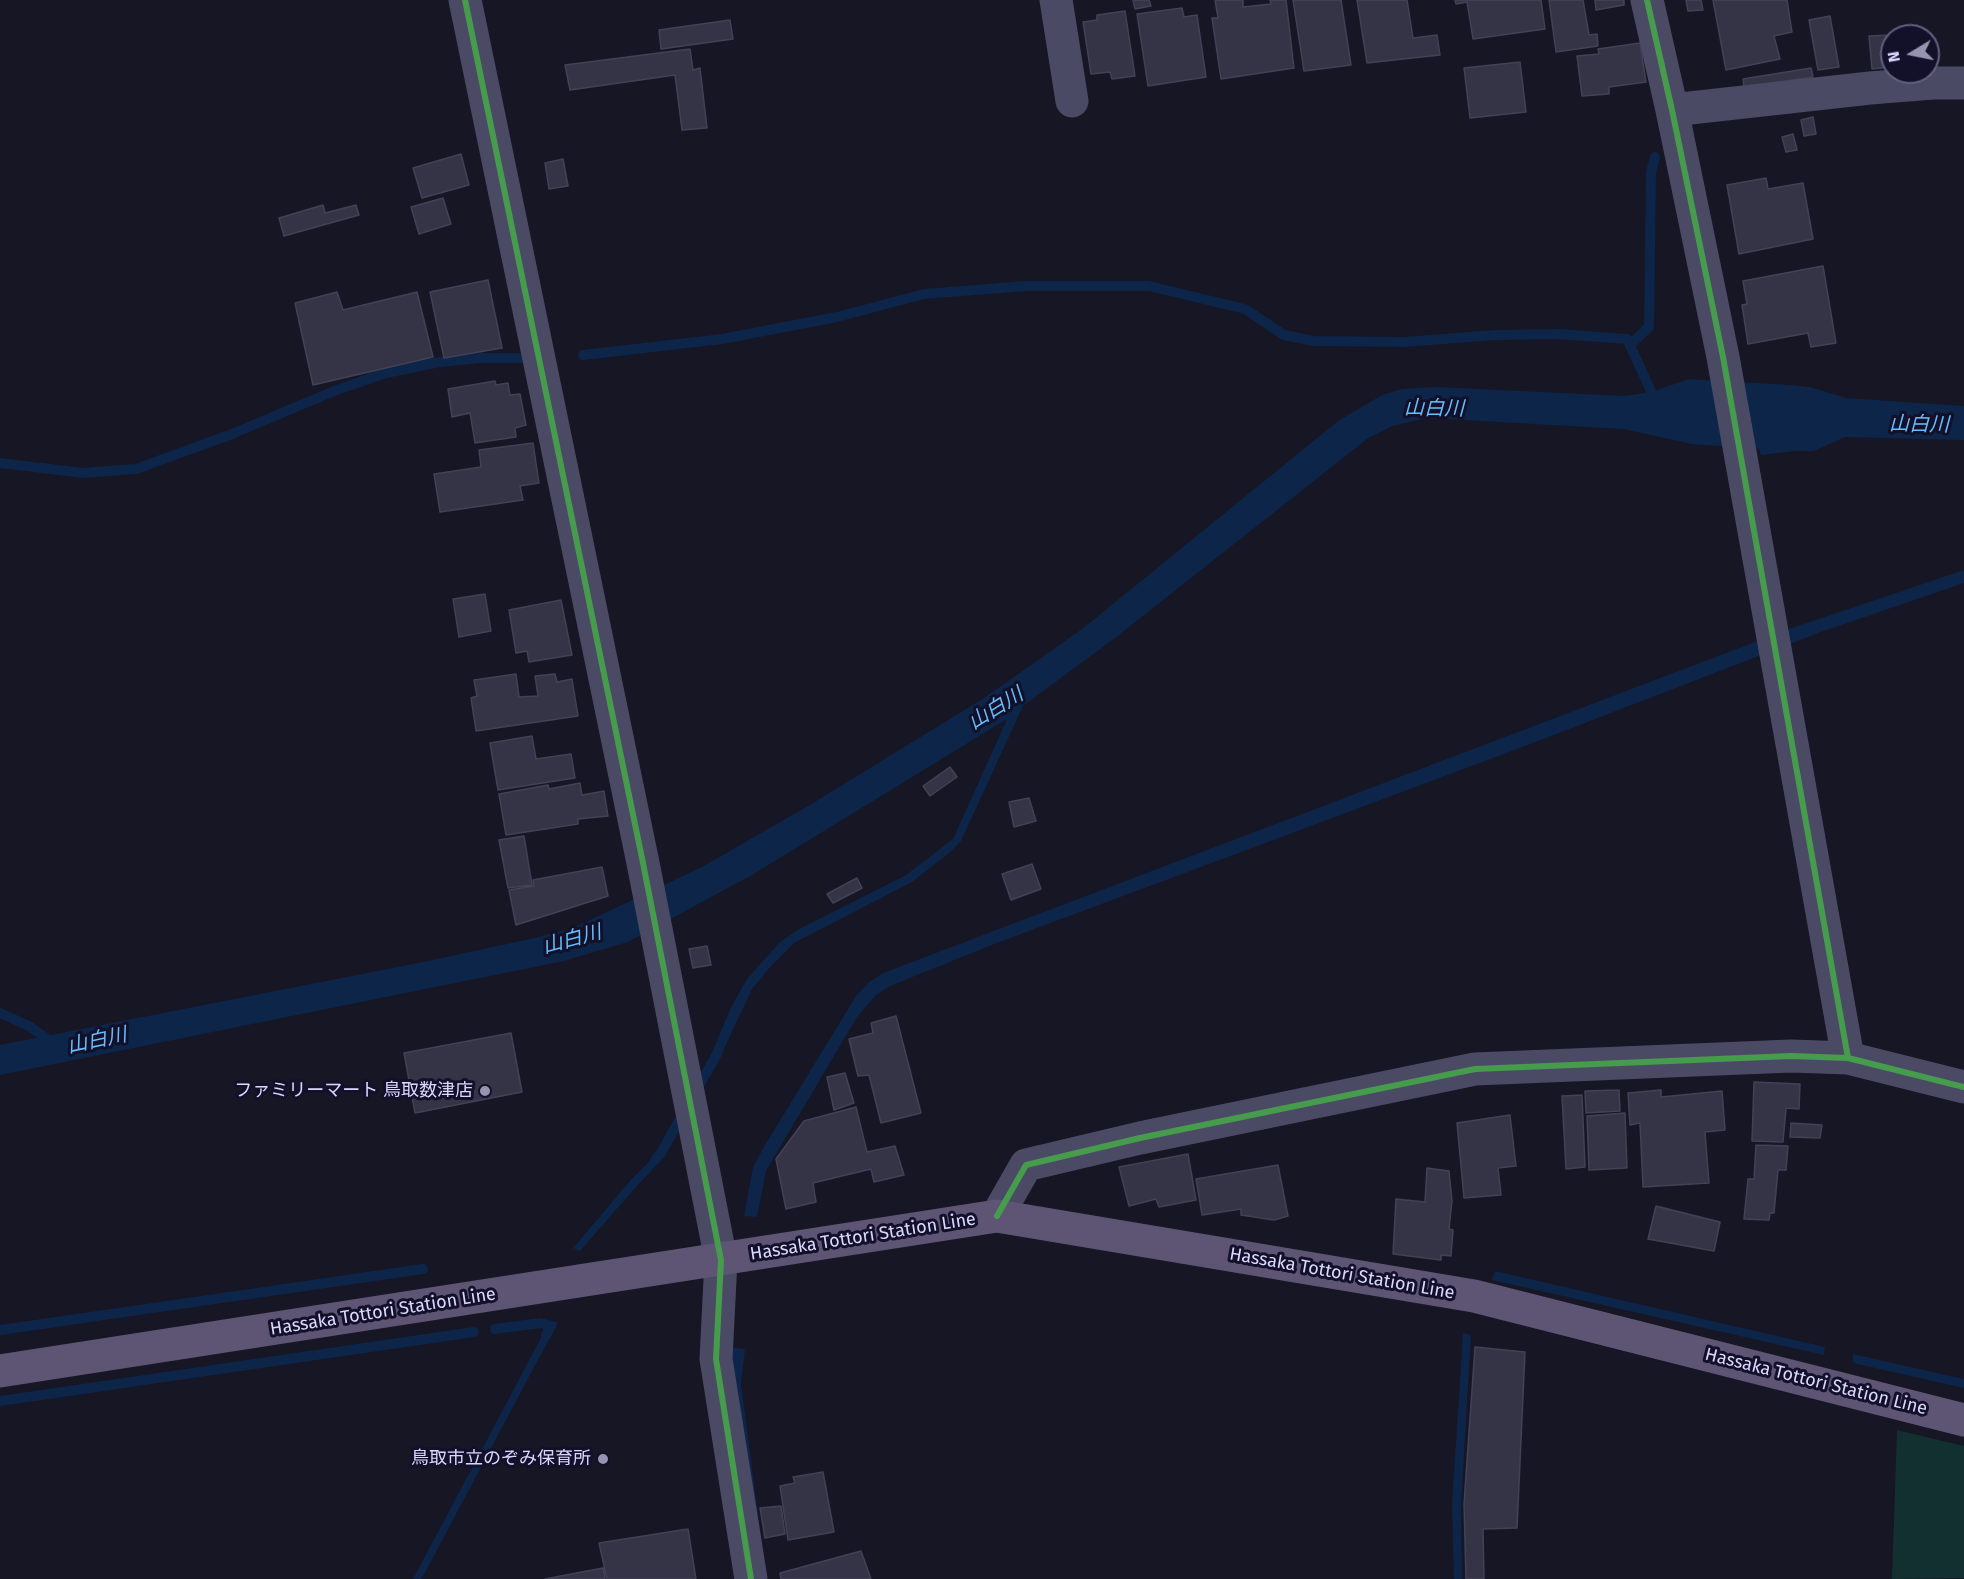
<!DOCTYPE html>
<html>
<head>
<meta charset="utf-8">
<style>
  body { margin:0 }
  #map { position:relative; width:1964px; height:1579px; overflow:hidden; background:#171624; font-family:"Fira Sans",sans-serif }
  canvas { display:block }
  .north { position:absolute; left:1880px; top:24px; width:60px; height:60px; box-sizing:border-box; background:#13102a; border:2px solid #63607f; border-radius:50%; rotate:260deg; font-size:16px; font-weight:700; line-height:24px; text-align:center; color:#dbd8ff }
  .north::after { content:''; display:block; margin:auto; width:21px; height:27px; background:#9694b2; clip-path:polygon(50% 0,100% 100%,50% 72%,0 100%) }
</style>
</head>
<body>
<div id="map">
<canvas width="1964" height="1579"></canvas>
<div class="north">N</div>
</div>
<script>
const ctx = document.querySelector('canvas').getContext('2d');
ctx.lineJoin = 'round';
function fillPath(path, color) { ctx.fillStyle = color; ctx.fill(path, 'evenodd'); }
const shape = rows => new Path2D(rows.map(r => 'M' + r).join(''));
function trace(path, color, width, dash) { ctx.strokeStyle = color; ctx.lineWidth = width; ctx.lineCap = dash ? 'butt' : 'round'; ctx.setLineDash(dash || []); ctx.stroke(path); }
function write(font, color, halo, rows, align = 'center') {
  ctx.font = font + ' "Fira Sans","Noto Sans JP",sans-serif'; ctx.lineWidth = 6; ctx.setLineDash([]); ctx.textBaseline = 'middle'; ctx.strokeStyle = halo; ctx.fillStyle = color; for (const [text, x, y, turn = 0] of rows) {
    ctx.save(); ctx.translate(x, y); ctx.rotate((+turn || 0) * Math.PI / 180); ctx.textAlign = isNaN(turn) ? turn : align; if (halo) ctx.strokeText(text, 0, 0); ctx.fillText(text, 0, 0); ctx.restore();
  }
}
fillPath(shape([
  [1897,1430,1964,1446,1964,1578,1892,1579]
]), '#133030');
fillPath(shape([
  [1689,379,1790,385,1810,387,1846,398,1964,406,1964,440,1845,437,1814,451,1795,451,1761,455,1759,449,1692,444,1623,429,1427,418,1392,426,1367,439,1115,638,1023,706,961,841,949,853,912,882,794,943,772,965,752,989,716,1066,708,1062,731,1007,747,979,780,942,799,929,906,875,953,839,1007,719,752,875,628,942,564,961,0,1075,0,1045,418,963,535,938,575,927,702,867,813,803,984,698,1082,629,1338,421,1382,395,1402,389,1437,387,1625,396,1651,392],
  [1964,570,1964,583,1821,632,1520,748,997,943,890,986,876,995,857,1017,766,1171,757,1217,744,1216,753,1167,765,1145,856,996,868,983,883,973,1792,628],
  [661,1149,666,1155,636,1187,580,1251,573,1248,629,1182],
  [1495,1271,1825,1347,1824,1355,1492,1280],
  [550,1321,558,1322,427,1569,421,1579,413,1579],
  [1463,1333,1471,1335,1461,1507,1462,1579,1454,1579,1452,1504],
  [730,1347,745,1349,741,1384,763,1552],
  [1853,1354,1964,1379,1964,1388,1853,1363]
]), '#0c2549');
trace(shape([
  [1630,345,1649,327,1651,172,1655,157],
  [583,355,722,339,837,317,924,294,1026,286,1149,286,1245,309,1284,335,1314,341,1404,342,1496,335,1559,334,1627,339,1657,404],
  [0,463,83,473,136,469,232,434,334,391,386,373,440,362,481,358,527,358],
  [0,1013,29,1026,53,1043],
  [696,1091,718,1052],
  [655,1160,661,1153,684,1112],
  [495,1329,541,1323,551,1326,546,1335],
  [0,1330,423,1269],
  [0,1401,474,1332]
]), '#0c2549', 10);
const building = shape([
  [1133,0,1149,0,1151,6,1135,9,1133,0],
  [1215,0,1243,0,1243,7,1271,4,1270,0,1286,0,1294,68,1221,79,1212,18,1218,18,1215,0],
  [1293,0,1341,0,1351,65,1304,71,1293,0],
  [1357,0,1407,0,1413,38,1437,35,1440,55,1367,63,1357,0],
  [1455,0,1541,0,1545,29,1473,39,1467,2,1456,4,1455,0],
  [1549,0,1583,0,1589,35,1597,34,1598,46,1556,52,1549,0],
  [1595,0,1624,0,1624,5,1596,10,1595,0],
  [1686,0,1701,0,1703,10,1688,11,1686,0],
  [1713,0,1787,0,1792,32,1774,36,1780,59,1726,70,1713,0],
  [1182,8,1184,17,1197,15,1206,77,1148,86,1137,14,1182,8],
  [1125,11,1135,76,1112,79,1110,72,1091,74,1083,22,1097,20,1097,15,1125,11],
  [1830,16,1839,67,1818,70,1809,20,1830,16],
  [730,20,733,39,661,49,659,30,730,20],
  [1891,35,1892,67,1872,69,1869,36,1891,35],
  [1640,43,1646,82,1609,87,1609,94,1582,96,1577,56,1599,54,1598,49,1640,43],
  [690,49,693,70,700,68,707,128,682,130,675,75,570,90,565,65,690,49],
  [1520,62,1526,112,1470,118,1464,68,1520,62],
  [1811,68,1813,77,1744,87,1743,79,1811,68],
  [1813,117,1816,134,1804,136,1801,120,1813,117],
  [1793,134,1797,150,1786,152,1782,137,1793,134],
  [461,154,469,185,422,198,413,168,461,154],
  [563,159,568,186,549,189,545,163,563,159],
  [1766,178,1768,189,1803,183,1813,239,1739,254,1727,185,1766,178],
  [443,198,451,224,419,234,411,207,443,198],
  [323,205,325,213,356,205,359,215,284,236,279,218,323,205],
  [1823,266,1836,343,1811,347,1808,333,1748,344,1742,305,1747,304,1743,281,1823,266],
  [488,280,502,348,444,358,430,292,488,280],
  [337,292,343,310,417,292,433,357,313,385,295,303,337,292],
  [495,381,496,385,508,383,510,395,520,394,526,425,515,428,516,437,475,443,470,413,452,417,448,389,495,381],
  [533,443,539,483,520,486,523,500,440,512,434,474,481,467,479,450,533,443],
  [485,594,491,631,459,637,453,599,485,594],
  [561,600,572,655,529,662,527,651,516,653,509,610,561,600],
  [516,674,519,697,538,696,535,676,555,674,557,682,572,679,578,716,476,731,471,698,477,696,474,680,516,674],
  [532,736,536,759,571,754,575,778,498,790,490,743,532,736],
  [950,767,957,777,930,796,923,786,950,767],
  [580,783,582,795,604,791,608,816,578,819,578,824,506,835,499,794,548,785,549,789,580,783],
  [1029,798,1036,821,1014,827,1009,802,1029,798],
  [524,836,532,885,508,888,499,840,524,836],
  [1032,864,1041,889,1011,900,1002,874,1032,864],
  [602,867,608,896,516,925,509,890,534,886,533,880,602,867],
  [857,878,862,888,833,903,827,894,857,878],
  [707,946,711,965,693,968,689,949,707,946],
  [896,1016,921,1113,881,1123,869,1075,858,1076,849,1039,873,1033,871,1023,896,1016],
  [511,1033,522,1092,415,1113,404,1053,511,1033],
  [845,1073,854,1103,834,1110,827,1077,845,1073],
  [1754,1082,1800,1084,1799,1109,1786,1108,1783,1142,1752,1141,1754,1082],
  [1619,1090,1620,1111,1586,1113,1585,1091,1619,1090],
  [1661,1090,1661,1097,1722,1091,1725,1130,1705,1132,1709,1183,1643,1187,1640,1123,1630,1125,1628,1093,1661,1090],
  [1582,1095,1585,1167,1566,1169,1562,1096,1582,1095],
  [856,1107,867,1152,895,1146,904,1175,874,1182,871,1169,813,1183,816,1202,786,1209,776,1159,804,1121,856,1107],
  [1625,1113,1627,1168,1589,1170,1587,1116,1625,1113],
  [1510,1115,1516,1166,1498,1168,1501,1195,1464,1198,1457,1123,1510,1115],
  [1791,1123,1822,1125,1820,1138,1790,1137,1791,1123],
  [1756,1145,1788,1146,1786,1170,1778,1170,1774,1213,1770,1213,1769,1220,1744,1219,1748,1179,1754,1179,1756,1145],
  [1188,1154,1196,1200,1159,1207,1156,1199,1129,1206,1119,1167,1188,1154],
  [1278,1165,1288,1216,1274,1220,1241,1215,1241,1209,1202,1215,1196,1179,1278,1165],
  [1427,1168,1449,1171,1452,1201,1449,1229,1453,1230,1451,1256,1441,1255,1441,1260,1393,1254,1396,1199,1425,1202,1427,1168],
  [1656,1206,1720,1222,1714,1251,1648,1239,1656,1206],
  [1475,1347,1525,1352,1517,1528,1483,1529,1484,1579,1466,1579,1464,1504,1475,1347],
  [823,1472,834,1532,788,1540,780,1486,795,1483,793,1477,823,1472],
  [781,1506,785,1534,765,1538,760,1508,781,1506],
  [688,1529,696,1579,607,1579,599,1543,688,1529],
  [861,1551,871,1579,781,1579,780,1573,861,1551],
  [603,1568,605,1579,545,1579,603,1568]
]);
fillPath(building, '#353446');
trace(building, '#434157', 1.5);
trace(shape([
  [465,0,643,863,721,1260,716,1359,751,1579],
  [1056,0,1072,101],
  [1647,0,1672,110,1723,357,1848,1058],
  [1672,110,1870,88,1933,83,1964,83],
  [997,1216,1026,1165,1140,1138,1475,1069,1791,1056,1848,1058,1964,1087]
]), '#4a4a65', 33);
trace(shape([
  [0,1371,997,1216,1474,1296,1964,1420]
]), '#5e5575', 33);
trace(shape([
  [465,0,643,863,721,1260,716,1359,751,1579],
  [1647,0,1672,110,1723,357,1848,1058],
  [997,1216,1026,1165,1140,1138,1475,1069,1791,1056,1848,1058,1964,1087]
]), '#469c4c', 6);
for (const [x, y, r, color] of [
  [485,1091,6,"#9694b2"],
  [603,1459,6,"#9694b2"]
]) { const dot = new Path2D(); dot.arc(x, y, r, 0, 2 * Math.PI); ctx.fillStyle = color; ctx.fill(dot); trace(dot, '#13102a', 2); }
write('18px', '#dbd8ff', '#13102a', [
  ["ファミリーマート 鳥取数津店",473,1091],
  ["鳥取市立のぞみ保育所",591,1459]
], 'right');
write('18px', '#dbd8ff', '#13102a', [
  ["Hassaka Tottori Station Line",863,1237,-9],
  ["Hassaka Tottori Station Line",1342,1274,10],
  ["Hassaka Tottori Station Line",383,1312,-9],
  ["Hassaka Tottori Station Line",1816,1382,14]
]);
write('italic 20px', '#66beff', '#13102a', [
  ["山白川",1434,409,1],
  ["山白川",1919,425,1],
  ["山白川",996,709,-32],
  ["山白川",572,940,-15],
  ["山白川",97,1041,-12]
]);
</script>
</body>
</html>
